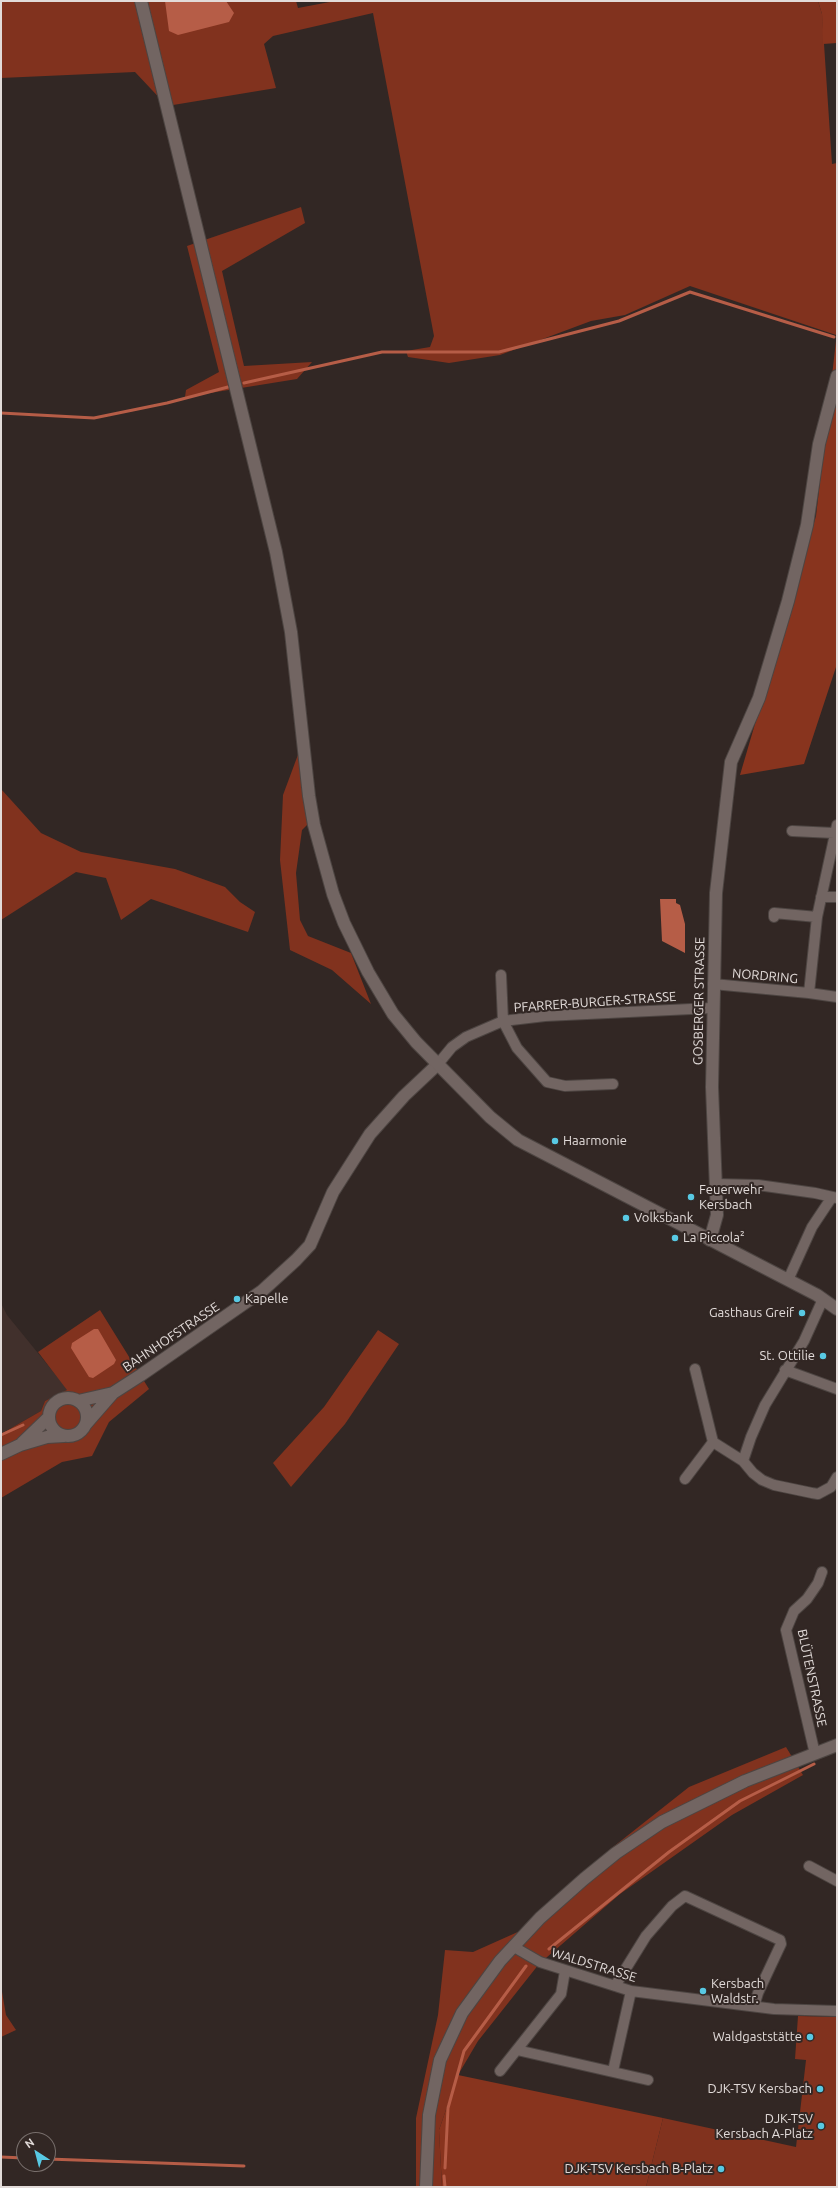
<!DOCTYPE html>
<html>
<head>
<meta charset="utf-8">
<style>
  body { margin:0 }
  #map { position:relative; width:838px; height:2188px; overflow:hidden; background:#322724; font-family:Ubuntu,sans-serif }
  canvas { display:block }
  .frame { position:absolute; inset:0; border:2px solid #e2dbd9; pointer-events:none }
  .north { position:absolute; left:16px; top:2132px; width:40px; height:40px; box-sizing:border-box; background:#322724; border:1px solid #786f6c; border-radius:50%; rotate:324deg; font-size:11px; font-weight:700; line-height:16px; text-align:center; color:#e2dbd9 }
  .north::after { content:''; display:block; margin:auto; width:14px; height:18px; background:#58c9e3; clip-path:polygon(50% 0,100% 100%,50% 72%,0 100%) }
</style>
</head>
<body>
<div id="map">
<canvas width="838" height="2188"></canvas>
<div class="frame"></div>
<div class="north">N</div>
</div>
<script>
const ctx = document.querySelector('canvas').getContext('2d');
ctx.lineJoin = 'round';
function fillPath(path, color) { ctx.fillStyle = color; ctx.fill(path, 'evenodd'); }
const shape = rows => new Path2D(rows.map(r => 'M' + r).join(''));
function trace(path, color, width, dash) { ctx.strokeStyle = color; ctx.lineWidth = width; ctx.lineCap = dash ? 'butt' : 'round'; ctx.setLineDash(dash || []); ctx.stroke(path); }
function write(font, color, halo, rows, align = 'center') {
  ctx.font = font + ' Ubuntu,sans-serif'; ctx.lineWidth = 4; ctx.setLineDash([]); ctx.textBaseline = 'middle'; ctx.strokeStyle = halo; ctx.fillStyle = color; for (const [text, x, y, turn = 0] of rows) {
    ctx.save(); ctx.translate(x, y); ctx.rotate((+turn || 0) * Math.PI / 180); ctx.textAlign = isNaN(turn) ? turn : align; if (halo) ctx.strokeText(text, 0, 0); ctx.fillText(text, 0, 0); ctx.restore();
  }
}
fillPath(shape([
  [1,1303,7,1315,68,1390,45,1401,41,1411,1,1434]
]), '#41302c');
fillPath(shape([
  [1,1,296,1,298,8,335,1,818,1,822,14,832,164,837,163,837,332,836,335,690,286,625,315,591,321,500,355,449,363,408,357,406,351,430,347,434,336,373,13,273,36,264,44,276,88,167,106,135,72,1,78],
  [301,207,305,223,222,271,244,366,312,362,297,379,185,397,186,390,219,372,187,246],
  [299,752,309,823,302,830,296,873,300,920,308,936,351,953,371,1004,332,970,290,950,280,860,283,795],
  [1,789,41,833,81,852,175,869,225,887,240,902,255,912,248,932,151,899,121,920,106,878,76,872,1,920],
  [100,1310,149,1389,109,1422,92,1456,62,1462,1,1498,1,1434,41,1411,45,1401,67,1390,38,1352],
  [378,1330,399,1344,345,1424,291,1487,273,1463,324,1407],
  [786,1747,803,1775,732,1815,620,1894,539,1964,478,2041,458,2075,439,2130,442,2187,416,2187,416,2118,438,2015,445,1950,473,1952,520,1931,608,1851,689,1787],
  [1,1986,6,2015,16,2030,1,2037],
  [798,2016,837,2017,837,2187,646,2187,663,2118,796,2147,806,2060,795,2059]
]), '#81321e');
fillPath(shape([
  [818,1,837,1,837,43,823,44,822,14],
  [837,332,837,664,804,764,740,775,816,516],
  [458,2075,663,2118,646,2187,442,2187,439,2130]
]), '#88341e');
fillPath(shape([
  [165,1,226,1,234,13,229,22,178,35,169,31],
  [676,899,676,903,680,905,685,924,685,953,662,941,660,899],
  [94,1329,98,1329,116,1360,114,1364,93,1378,89,1377,71,1348,72,1343]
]), '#b65d47');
trace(shape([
  [244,383,382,352,499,352,619,321,690,292,834,337],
  [1,413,94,418,167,403,228,387],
  [1,1435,23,1425],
  [549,1949,669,1852,740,1801,814,1764],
  [1,2157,24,2158],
  [48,2159,244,2166],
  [445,2168,448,2108,464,2051,526,1966],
  [444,2176,445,2187]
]), '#b65d47', 3);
const minor = shape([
  [792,831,834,833],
  [821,897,837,897],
  [774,917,774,913,817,917],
  [501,975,503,1021,517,1048,547,1082,565,1086,613,1084],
  [713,984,809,993,817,917,837,825],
  [809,993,837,997],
  [438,1064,452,1047,466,1037,503,1021,545,1016,712,1008],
  [717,1184,758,1185,815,1193,837,1198],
  [788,1280,812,1227,832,1197],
  [823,1299,804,1341,765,1405,751,1437,743,1461,753,1473,762,1480,774,1485,812,1493,818,1494,831,1487,837,1477],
  [695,1369,713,1442,743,1461],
  [785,1370,837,1389],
  [685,1479,713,1442],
  [815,1754,786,1630,794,1611,807,1599,818,1583,822,1572],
  [809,1866,837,1881],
  [514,1947,540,1962,631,1991,774,2009,837,2011],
  [615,1986,646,1936,672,1906,685,1896,780,1940,781,1944,758,1993,754,2006],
  [517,2050,648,2080],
  [500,2071,561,1994,565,1971],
  [613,2071,631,1991]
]);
const tertiary = shape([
  [710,1240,717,1215,712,1087,716,893,731,762,759,698,788,601,807,525,819,444,837,376],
  '49 1417a19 19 0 1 1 38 0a19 19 0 1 1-38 0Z',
  [78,1401,113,1393,141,1375,262,1291,296,1260,310,1245,333,1192,370,1134,404,1096,438,1064],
  [86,1424,113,1393],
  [22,1443,49,1417],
  [1,1454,20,1445,47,1437,64,1436],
  [426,2187,429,2115,440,2060,462,2013,500,1961,540,1918,584,1879,616,1853,662,1822,745,1781,837,1745]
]);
const secondary = shape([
  [141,1,276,552,291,632,309,796,314,825,333,894,344,923,368,972,393,1014,416,1042,490,1117,518,1140,817,1295,837,1309]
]);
trace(minor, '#4d4542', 12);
trace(tertiary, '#4d4542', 14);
trace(secondary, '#4d4542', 14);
trace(minor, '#726562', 10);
trace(tertiary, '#726562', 12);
trace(secondary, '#726562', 12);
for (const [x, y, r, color] of [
  [555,1141,4,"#58c9e3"],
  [691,1197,4,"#58c9e3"],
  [626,1218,4,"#58c9e3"],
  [675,1238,4,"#58c9e3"],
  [237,1299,4,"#58c9e3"],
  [802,1313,4,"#58c9e3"],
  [823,1356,4,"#58c9e3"],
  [703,1991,4,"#58c9e3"],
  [810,2037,4,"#58c9e3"],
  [820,2089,4,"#58c9e3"],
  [821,2126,4,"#58c9e3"],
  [721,2169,4,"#58c9e3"]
]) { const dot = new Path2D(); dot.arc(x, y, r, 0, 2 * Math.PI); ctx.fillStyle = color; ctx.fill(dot); trace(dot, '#322724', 1.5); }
write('13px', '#e2dbd9', '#322724', [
  ["NORDRING",765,976,5],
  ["GOSBERGER STRASSE",699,1001,-89],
  ["PFARRER-BURGER-STRASSE",595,1002,-4],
  ["BAHNHOFSTRASSE",171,1337,-34],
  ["BLÜTENSTRASSE",812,1678,78],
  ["WALDSTRASSE",594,1965,17]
]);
write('13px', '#e2dbd9', '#322724', [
  ["Haarmonie",563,1141],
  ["Feuerwehr",699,1190],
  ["Kersbach",699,1205],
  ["Volksbank",634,1218],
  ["La Piccola²",683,1238],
  ["Kapelle",245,1299],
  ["Gasthaus Greif",794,1313,"right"],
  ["St. Ottilie",815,1356,"right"],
  ["Kersbach",711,1984],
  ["Waldstr.",711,1999],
  ["Waldgaststätte",802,2037,"right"],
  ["DJK-TSV Kersbach",812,2089,"right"],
  ["DJK-TSV",813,2119,"right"],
  ["Kersbach A-Platz",813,2134,"right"],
  ["DJK-TSV Kersbach B-Platz",713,2169,"right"]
], 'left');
</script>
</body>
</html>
